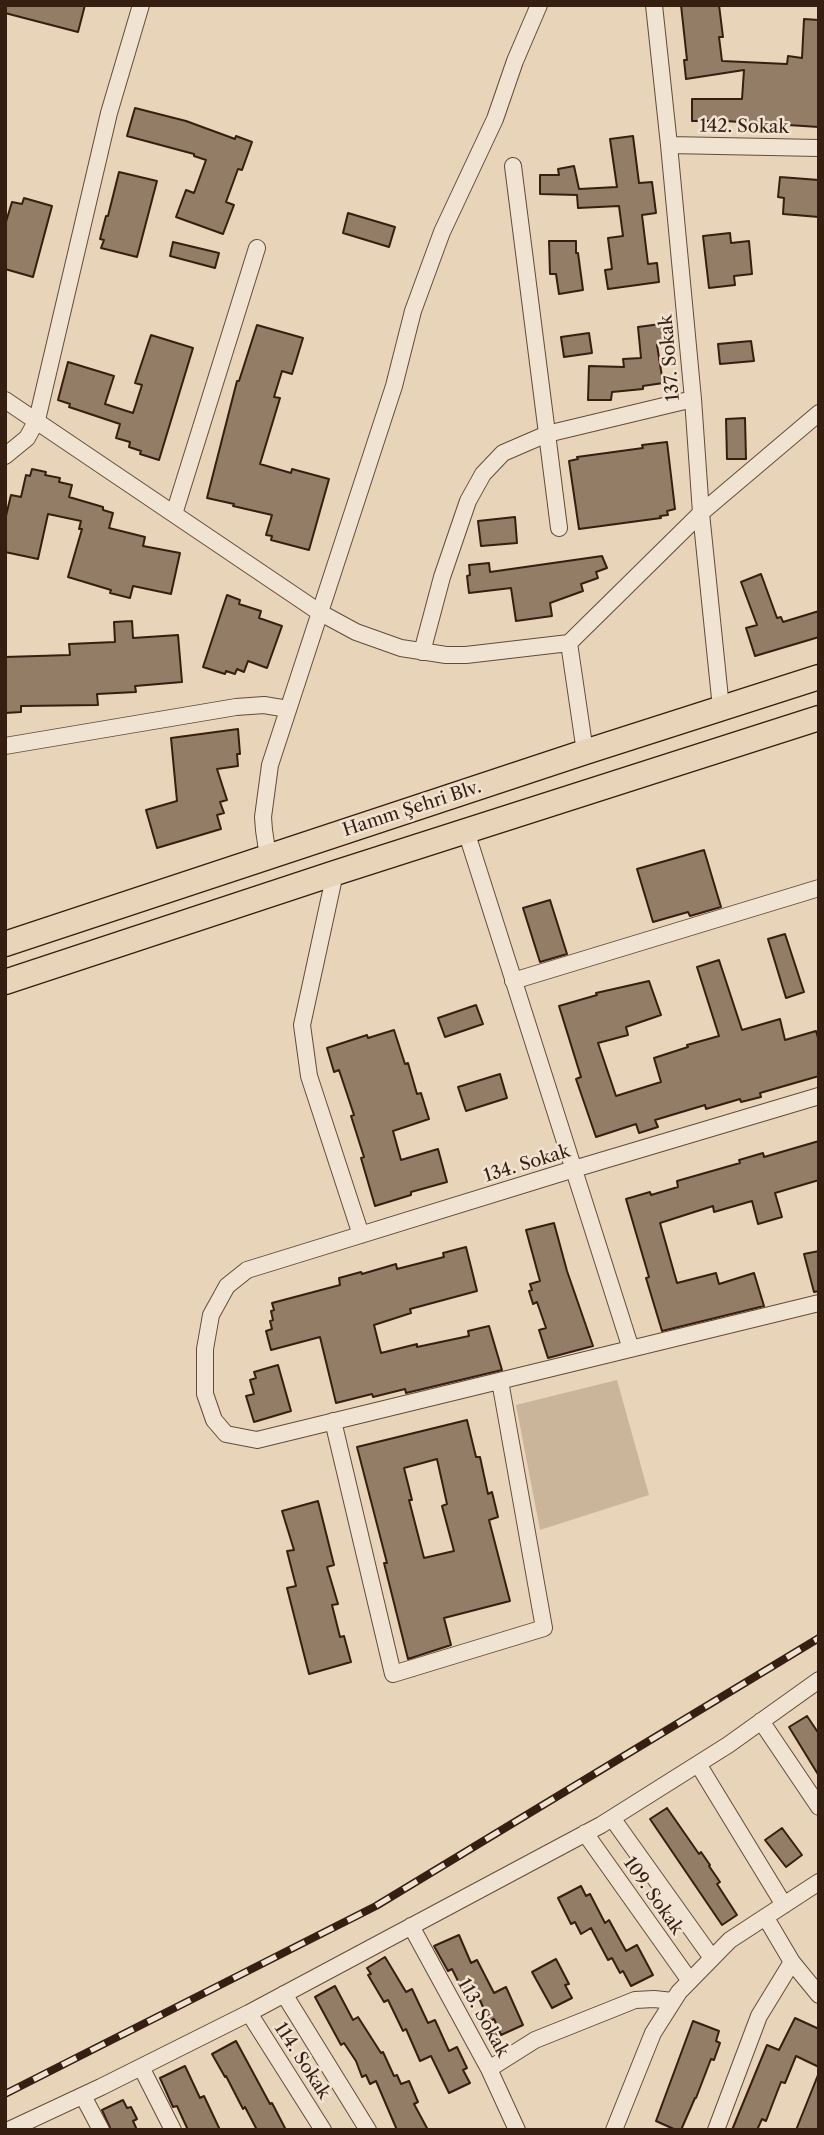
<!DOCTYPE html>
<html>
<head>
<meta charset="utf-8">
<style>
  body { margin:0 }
  #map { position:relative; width:824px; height:2135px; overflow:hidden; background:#e8d4b8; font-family:"Libre Caslon Text",serif }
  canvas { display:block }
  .frame { position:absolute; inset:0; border:7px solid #361e10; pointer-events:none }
</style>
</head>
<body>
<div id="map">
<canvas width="824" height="2135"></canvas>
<div class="frame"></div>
</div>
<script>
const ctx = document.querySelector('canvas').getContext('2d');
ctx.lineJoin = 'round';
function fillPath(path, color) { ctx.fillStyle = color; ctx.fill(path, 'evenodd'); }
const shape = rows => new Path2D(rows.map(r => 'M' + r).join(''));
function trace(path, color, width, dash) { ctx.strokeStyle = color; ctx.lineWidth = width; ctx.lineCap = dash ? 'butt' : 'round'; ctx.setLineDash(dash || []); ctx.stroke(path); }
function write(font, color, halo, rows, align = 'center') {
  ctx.font = font + ' "Libre Caslon Text",serif'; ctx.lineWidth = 5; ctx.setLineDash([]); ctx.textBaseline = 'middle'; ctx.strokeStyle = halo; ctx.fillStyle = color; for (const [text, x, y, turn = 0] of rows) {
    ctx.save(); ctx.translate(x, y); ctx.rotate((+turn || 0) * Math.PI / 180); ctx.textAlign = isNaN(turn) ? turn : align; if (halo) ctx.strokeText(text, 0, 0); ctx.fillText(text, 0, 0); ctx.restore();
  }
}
fillPath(shape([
  [617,1380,649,1495,540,1530,516,1405]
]), '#cab59b');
const building = shape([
  [5,5,85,5,78,32,5,13,5,5],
  [681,5,719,5,723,37,719,37,722,61,787,64,788,56,802,58,804,19,819,20,819,127,725,121,692,121,692,99,742,99,744,70,686,79,684,60,687,60,681,5],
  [135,108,186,121,235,139,236,136,252,142,242,170,238,169,226,202,234,205,223,234,176,217,186,190,194,193,206,160,194,156,194,154,127,136,135,108],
  [633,136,639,183,652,182,656,213,642,215,648,264,657,263,659,282,608,289,605,270,612,269,608,238,623,236,619,206,578,208,577,195,540,194,540,175,559,175,558,169,574,166,579,189,617,187,610,139,633,136],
  [119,172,157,181,137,257,101,248,104,240,100,239,106,216,108,216,119,172],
  [780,177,819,180,819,217,783,214,784,198,778,197,780,177],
  [24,198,52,206,33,277,5,269,5,225,12,202,22,204,24,198],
  [348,213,395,227,389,247,343,233,348,213],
  [730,233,731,243,749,241,752,274,734,276,735,285,709,288,703,236,730,233],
  [549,241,576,241,576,253,578,253,583,290,559,294,556,274,550,274,549,241],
  [173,242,219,253,215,268,170,256,173,242],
  [668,323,671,343,657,345,663,383,643,386,643,389,612,392,611,400,588,400,589,366,624,367,623,359,641,358,638,327,668,323],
  [257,325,303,338,292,374,282,371,274,397,280,398,260,464,291,473,292,469,329,479,309,550,271,540,272,536,266,535,272,515,233,506,234,504,207,498,237,381,239,381,257,325],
  [589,333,592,353,564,357,561,337,589,333],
  [151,335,193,348,159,460,140,454,141,451,129,447,130,442,116,438,120,424,69,407,70,404,58,400,68,362,114,376,105,404,133,413,142,385,135,383,151,335],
  [751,341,754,361,720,364,718,344,751,341],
  [745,418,746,459,727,459,726,419,745,418],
  [667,442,675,509,667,511,668,515,660,516,661,518,579,529,569,461,578,459,577,457,643,448,642,445,667,442],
  [32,469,46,472,45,475,60,478,59,482,72,485,69,497,103,507,103,510,113,513,109,528,145,537,143,546,180,553,171,594,133,586,130,598,110,593,111,590,68,577,82,529,79,529,81,521,48,514,38,559,5,552,5,520,11,495,21,497,26,475,30,476,32,469],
  [515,517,517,543,481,546,478,521,515,517],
  [602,556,607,568,596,572,598,578,581,584,583,591,550,603,552,616,516,621,511,588,469,593,467,576,470,575,469,565,489,563,490,572,602,556],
  [761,574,777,618,781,617,783,622,819,611,819,637,755,656,746,628,757,625,741,582,761,574],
  [227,595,240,600,239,604,261,611,259,618,282,626,267,668,248,661,244,672,237,669,235,674,226,671,225,674,203,667,227,595],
  [132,621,133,638,178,635,182,682,135,686,136,692,97,694,98,705,21,706,21,712,5,713,5,657,70,655,69,644,115,642,114,622,132,621],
  [238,729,240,754,237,754,238,766,217,769,227,800,220,802,224,813,217,815,221,829,157,848,146,810,177,801,171,738,238,729],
  [704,850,721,907,690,916,688,912,653,922,637,869,704,850],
  [550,900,567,954,540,962,523,908,550,900],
  [785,934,804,992,786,998,768,939,785,934],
  [719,960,742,1030,780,1019,785,1040,816,1031,819,1041,819,1076,760,1093,761,1097,741,1102,740,1099,706,1109,705,1105,655,1120,658,1127,639,1133,636,1124,596,1137,576,1079,581,1077,559,1006,597,995,596,993,649,981,661,1015,626,1027,628,1035,598,1043,616,1096,661,1082,654,1058,688,1047,687,1045,719,1036,697,967,719,960],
  [476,1005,483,1024,445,1037,438,1018,476,1005],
  [394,1030,405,1064,408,1063,417,1094,421,1093,429,1119,393,1131,401,1160,438,1149,447,1182,411,1192,411,1195,375,1206,361,1158,364,1157,351,1116,354,1115,339,1070,334,1072,327,1048,367,1035,368,1038,394,1030],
  [500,1074,507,1098,466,1111,458,1087,500,1074],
  [819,1141,819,1180,775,1193,782,1217,758,1224,752,1201,714,1212,713,1206,660,1223,677,1283,716,1273,719,1284,754,1273,764,1306,662,1331,646,1278,649,1277,626,1199,650,1192,651,1195,678,1187,677,1181,740,1163,739,1160,763,1153,764,1157,819,1141],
  [554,1223,567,1271,593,1346,548,1358,539,1330,546,1328,537,1302,533,1304,529,1291,532,1290,530,1284,540,1281,526,1230,554,1223],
  [466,1247,477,1291,410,1309,411,1313,374,1325,381,1353,417,1344,417,1347,469,1336,468,1331,489,1326,502,1370,406,1393,405,1389,373,1397,372,1394,336,1403,320,1337,271,1350,266,1331,272,1329,270,1321,273,1320,271,1311,274,1310,272,1303,340,1285,339,1278,361,1272,362,1274,396,1264,397,1269,444,1257,443,1253,466,1247],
  [819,1251,819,1291,814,1292,804,1254,819,1251],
  [278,1365,291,1411,254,1422,246,1396,254,1394,250,1380,256,1378,254,1372,278,1365],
  [467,1420,476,1457,480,1457,488,1494,492,1492,498,1517,489,1520,510,1601,444,1618,451,1645,408,1659,384,1563,387,1563,357,1447,467,1420],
  [437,1459,447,1504,442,1506,454,1551,424,1558,409,1500,412,1500,404,1468,437,1459],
  [318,1501,334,1565,327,1567,338,1604,332,1605,340,1637,344,1636,351,1662,309,1674,287,1588,296,1586,287,1551,294,1550,282,1511,318,1501],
  [807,1716,819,1734,819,1776,789,1727,807,1716],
  [667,1808,699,1854,701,1852,710,1865,709,1866,720,1882,717,1884,737,1915,722,1925,650,1819,667,1808],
  [782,1828,802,1855,786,1867,765,1840,782,1828],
  [581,1886,586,1896,590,1894,605,1923,609,1920,626,1951,637,1945,653,1975,631,1986,623,1971,620,1973,612,1958,608,1960,591,1928,581,1934,575,1922,571,1924,558,1898,581,1886],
  [459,1935,471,1963,477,1960,494,1993,506,1987,523,2025,501,2035,494,2019,489,2021,479,1998,469,2003,452,1969,448,1971,434,1946,459,1935],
  [385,1957,406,1992,412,1989,428,2023,435,2020,449,2051,457,2047,467,2068,463,2070,470,2083,449,2093,431,2056,420,2061,406,2029,403,2031,388,2000,384,2002,368,1975,371,1974,367,1968,385,1957],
  [556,1959,569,1984,565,1985,572,1998,552,2008,532,1972,556,1959],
  [335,1986,353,2020,358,2017,381,2053,383,2052,394,2076,397,2075,401,2084,409,2081,418,2102,414,2104,428,2130,397,2130,376,2081,370,2084,366,2075,362,2077,356,2061,344,2043,341,2045,315,1997,335,1986],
  [795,2018,819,2029,819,2067,796,2056,785,2083,781,2082,766,2121,762,2119,757,2130,732,2130,767,2045,779,2050,795,2018],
  [693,2021,719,2031,716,2041,720,2043,714,2060,711,2059,696,2098,695,2098,681,2130,676,2130,656,2121,693,2021],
  [236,2041,270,2104,272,2103,286,2130,257,2130,245,2107,243,2109,226,2076,225,2077,212,2054,236,2041],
  [185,2066,200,2098,204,2096,220,2130,188,2130,177,2106,173,2107,160,2078,185,2066],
  [818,2075,819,2130,796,2130,818,2075],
  [123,2100,127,2108,131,2107,137,2119,133,2121,137,2130,111,2130,102,2110,123,2100]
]);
fillPath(building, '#937d67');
trace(building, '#361e10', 2);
const street = shape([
  [654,5,669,145,693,399,701,513,721,708],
  [669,145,819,148],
  [513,166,559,528],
  [5,400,319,612,356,632,401,648,446,655,466,655,569,643],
  [5,456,27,438,37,420,109,113,141,5],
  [174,514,257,248],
  [422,652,442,577,468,501,483,474,503,453,547,434,693,399],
  [5,746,236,707,264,705,288,709],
  [585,752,569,643,701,513,819,413],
  [466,831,631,1349],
  [268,857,264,830,263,817,270,765,394,386,413,311,442,232,495,119,515,61,539,5],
  [335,873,302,1025,309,1076,361,1235],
  [513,981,819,888],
  [819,1096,574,1169,247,1270,227,1286,211,1315,205,1349,205,1394,214,1420,226,1434,257,1440,819,1303],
  [333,1421,393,1674,544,1628,500,1381],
  [761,1721,819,1807],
  [698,1764,784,1905],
  [612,1818,712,1958],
  [585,1833,690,1981],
  [766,1918,792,1962,819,1995],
  [411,1926,489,2069,517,2130],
  [284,1994,368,2130],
  [249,2013,323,2130],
  [141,2067,173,2130],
  [489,2069,535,2040,635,2000,654,1999,673,2001],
  [83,2096,101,2130],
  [9,2130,101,2087,249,2013,601,1825,728,1745,819,1680],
  [614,2130,653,2033,679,1992,730,1940,819,1882],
  [716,2130,759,2016,792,1962]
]);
const primary = shape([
  [5,944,585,752,819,677],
  [5,982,335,873,819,718]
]);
trace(street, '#624c3a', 18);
trace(primary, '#361e10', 27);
trace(street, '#f0e3d1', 16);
trace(primary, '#e8d4b8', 24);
const rail = shape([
  [5,2094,376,1906,819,1638]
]);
trace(rail, '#361e10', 8);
trace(rail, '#f0e3d1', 5, [16]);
write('18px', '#361e10', '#f0e3d1', [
  ["142. Sokak",744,127,1],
  ["137. Sokak",670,358,-95],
  ["Hamm Şehri Blv.",412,809,-18],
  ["134. Sokak",527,1164,-17],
  ["109. Sokak",653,1896,55],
  ["113. Sokak",483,2018,61],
  ["114. Sokak",302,2061,57]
]);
</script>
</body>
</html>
